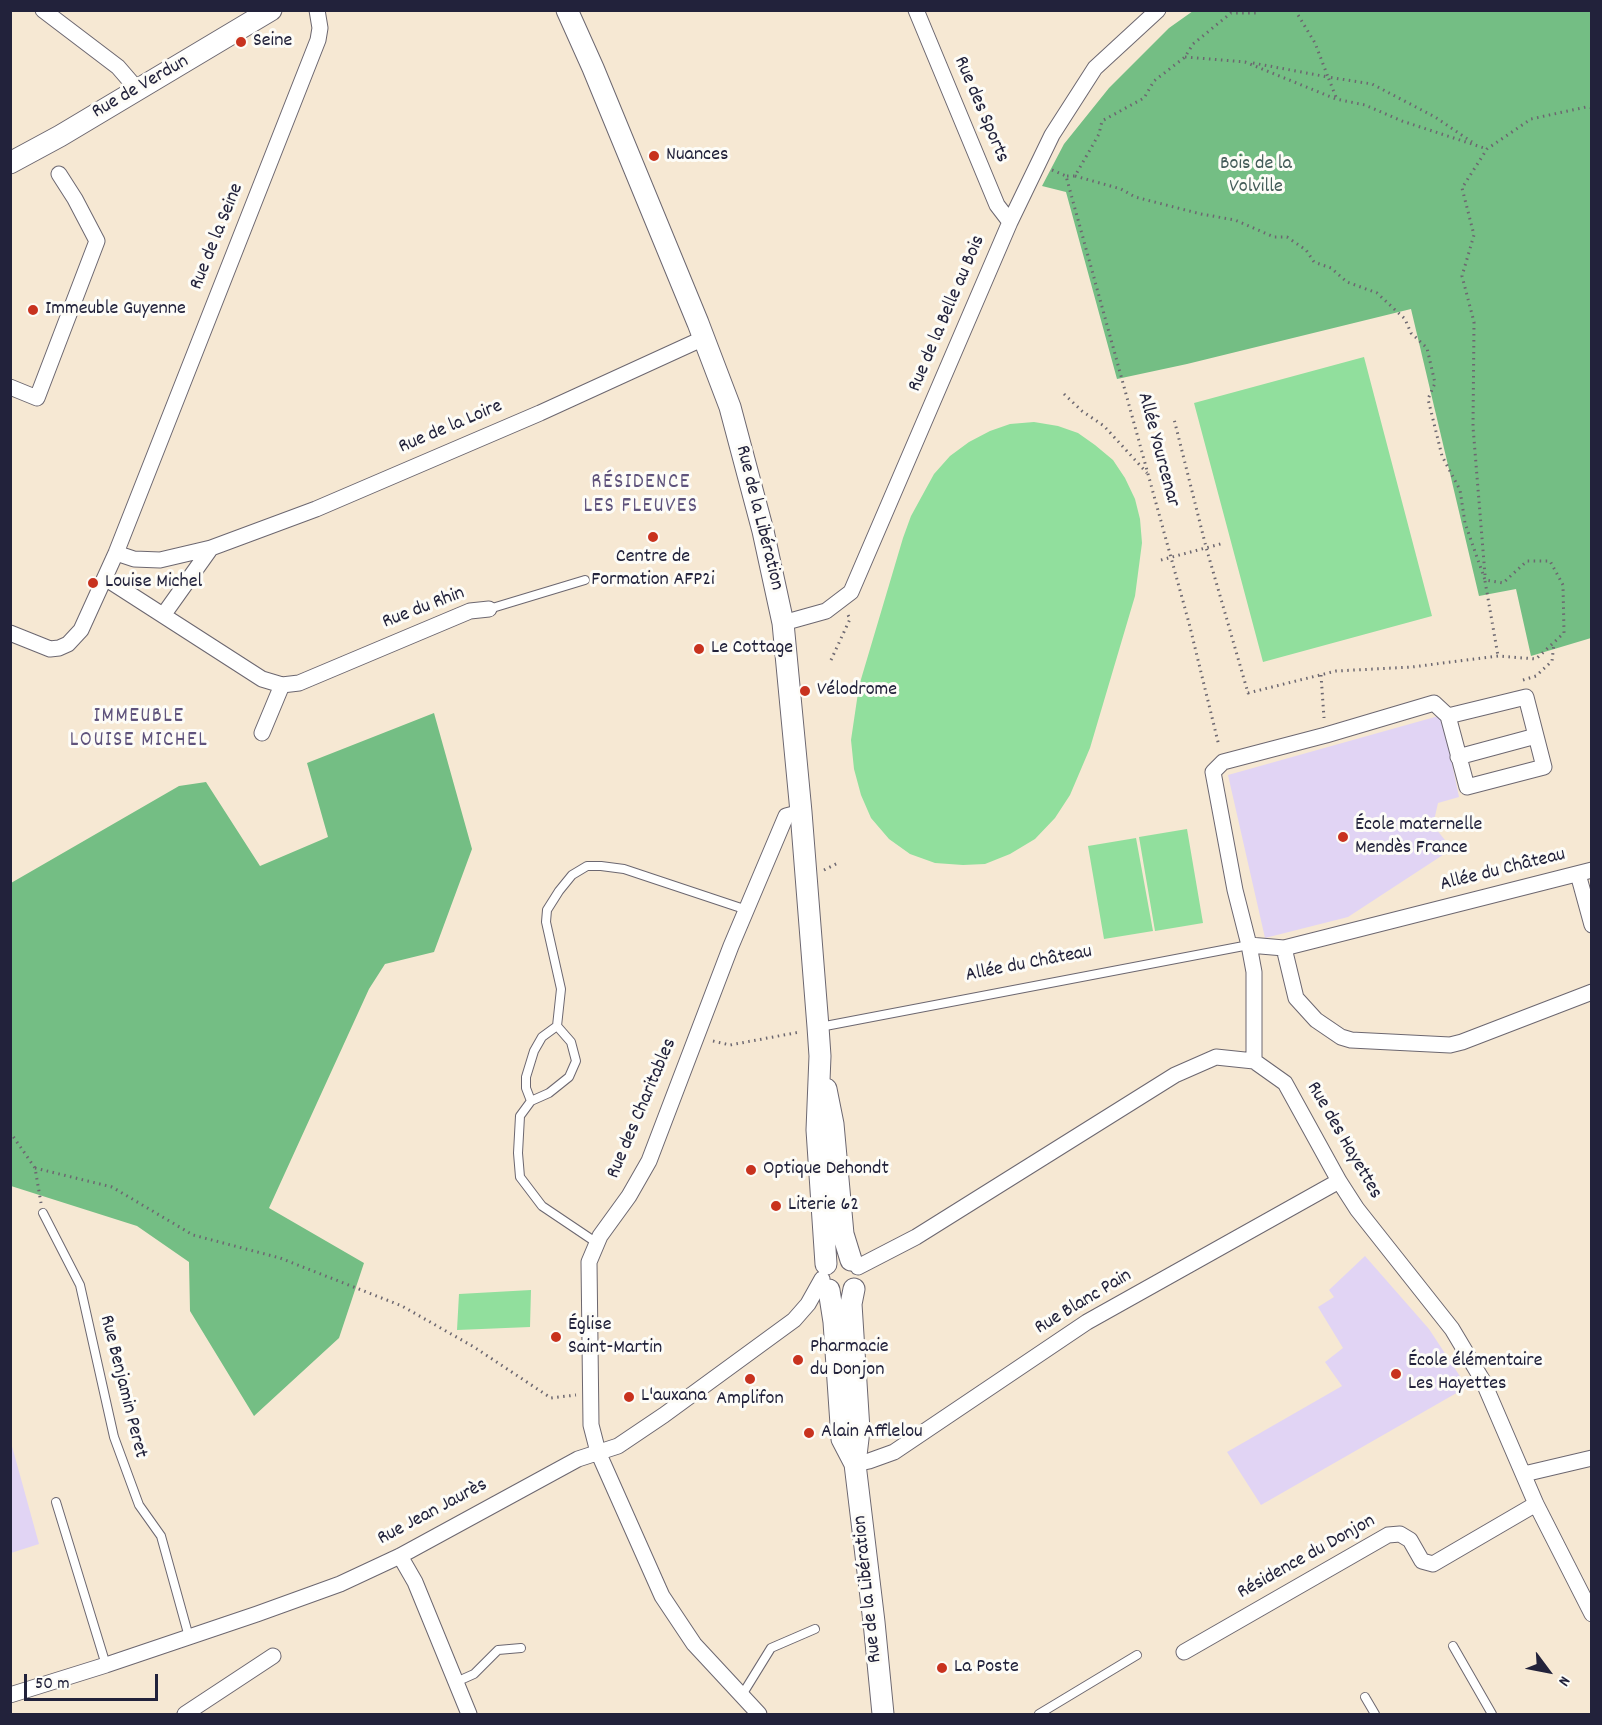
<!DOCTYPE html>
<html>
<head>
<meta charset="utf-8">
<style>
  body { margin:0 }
  #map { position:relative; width:1602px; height:1725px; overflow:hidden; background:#f6e8d3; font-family:Dekko,sans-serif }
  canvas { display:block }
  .frame { position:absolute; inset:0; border:12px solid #22223b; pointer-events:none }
  .north { position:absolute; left:1518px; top:1641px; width:60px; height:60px; -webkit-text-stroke:4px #fdfcf7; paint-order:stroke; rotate:122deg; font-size:16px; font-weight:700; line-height:24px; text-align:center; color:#22223b }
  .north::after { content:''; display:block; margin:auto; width:21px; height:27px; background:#22223b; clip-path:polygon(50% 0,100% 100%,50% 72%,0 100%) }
  .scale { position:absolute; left:24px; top:1674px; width:134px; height:27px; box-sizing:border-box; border:3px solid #22223b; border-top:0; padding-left:8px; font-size:18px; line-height:21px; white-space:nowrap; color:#22223b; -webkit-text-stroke:4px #fdfcf7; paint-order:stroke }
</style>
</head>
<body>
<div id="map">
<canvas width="1602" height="1725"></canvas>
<div class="frame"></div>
<div class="north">N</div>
<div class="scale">50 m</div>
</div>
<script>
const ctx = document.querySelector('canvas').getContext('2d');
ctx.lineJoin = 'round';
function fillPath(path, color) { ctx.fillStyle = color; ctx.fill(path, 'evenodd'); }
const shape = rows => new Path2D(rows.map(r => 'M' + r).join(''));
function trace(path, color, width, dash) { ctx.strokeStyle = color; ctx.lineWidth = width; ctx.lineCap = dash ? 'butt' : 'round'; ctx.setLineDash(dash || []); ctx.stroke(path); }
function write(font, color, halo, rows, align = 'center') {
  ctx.font = font + ' Dekko,sans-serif'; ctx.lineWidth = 6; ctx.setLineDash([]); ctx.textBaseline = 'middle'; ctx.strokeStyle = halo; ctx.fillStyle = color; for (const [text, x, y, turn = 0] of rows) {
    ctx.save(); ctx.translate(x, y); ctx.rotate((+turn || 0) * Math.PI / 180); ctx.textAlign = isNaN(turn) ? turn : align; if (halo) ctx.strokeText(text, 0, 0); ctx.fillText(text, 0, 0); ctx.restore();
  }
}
fillPath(shape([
  [1442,715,1459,797,1438,803,1433,825,1452,849,1348,917,1265,938,1228,775],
  [1365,1256,1429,1329,1467,1387,1261,1505,1227,1452,1342,1386,1325,1362,1343,1348,1318,1307,1334,1297,1329,1290],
  [10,1439,39,1544,11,1553,10,1553]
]), '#e1d4f4');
fillPath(shape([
  [1364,357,1432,616,1263,662,1194,403],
  [1034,422,1058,426,1078,433,1095,445,1113,460,1125,478,1135,499,1140,519,1142,543,1135,596,1090,748,1070,795,1055,818,1035,839,1010,854,985,864,963,865,935,863,910,854,889,839,871,818,861,795,854,769,851,740,859,686,903,538,911,516,934,474,950,456,969,442,990,431,1010,424],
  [1187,829,1203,923,1155,931,1139,837],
  [1136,838,1153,931,1104,939,1088,846],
  [531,1290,530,1327,457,1330,459,1294]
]), '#91df9d');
fillPath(shape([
  [1193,11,1591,11,1591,638,1531,656,1516,589,1479,596,1411,309,1187,364,1117,379,1066,192,1042,186,1064,144,1109,88,1169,28],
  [434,713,472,849,434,952,385,964,369,989,269,1208,364,1263,339,1338,254,1416,190,1311,189,1262,137,1226,11,1186,11,883,179,786,206,782,260,866,328,837,307,763]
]), '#74be84');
const service = shape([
  [489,609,585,580],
  [820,1027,1249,945],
  [531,1101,549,1093,569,1077,576,1061,571,1042,557,1026],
  [43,1213,80,1285,114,1437,139,1505,161,1536,189,1637],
  [597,1243,542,1206,520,1177,518,1153,520,1116,531,1101,526,1088,526,1077,534,1051,542,1037,557,1026,561,989,546,922,547,910,559,891,572,875,587,866,601,866,624,869,747,910],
  [56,1502,106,1665],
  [1453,1646,1492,1714],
  [456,1682,474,1674,498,1650,521,1648],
  [742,1695,771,1648,815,1629],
  [1365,1697,1375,1714],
  [1039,1714,1137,1655]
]);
const minor = shape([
  [43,10,118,67,137,89],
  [916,10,997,205,1010,222],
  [10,387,37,398,97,241,75,199,59,174],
  [116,553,134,559,160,560,211,548,316,509,540,413,704,338],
  [105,578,262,679,282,685,299,683,470,611,489,609],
  [164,614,211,548],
  [783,623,826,611,851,592,1010,222,1052,135,1095,68,1158,10],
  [10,633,50,649,59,648,68,644,81,630,116,553,318,40,320,28,317,10],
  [262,733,282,685],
  [1458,757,1536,736],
  [1578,874,1592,925],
  [1249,945,1235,890,1213,772,1223,762,1326,735,1434,703,1448,716,1467,787,1544,767,1526,697,1448,716],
  [1284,948,1296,998,1316,1020,1341,1037,1351,1040,1450,1045,1462,1042,1592,992],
  [1254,1061,1254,972,1249,945,1284,948,1592,870],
  [858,1267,916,1237,1175,1075,1216,1057,1254,1061,1285,1083,1339,1181,1357,1209,1452,1329,1483,1381,1536,1504,1592,1614],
  [855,1464,869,1461,894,1452,1087,1322,1339,1181],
  [1524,1474,1592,1458],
  [400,1556,415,1582,469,1714],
  [1184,1652,1388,1535,1400,1534,1410,1540,1422,1561,1433,1564,1536,1504],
  [10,1695,106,1665,257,1614,340,1584,400,1556,578,1459,618,1446,664,1415,794,1320,808,1304,822,1279],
  [185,1714,273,1656],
  [759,1714,694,1644,662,1596,598,1452,591,1425,589,1262,600,1236,629,1196,649,1161,731,946,786,816,801,812]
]);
const secondary = shape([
  [567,10,593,68,698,323,730,407,763,531,783,623,801,812,818,1027,820,1056,817,1130,826,1264],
  [10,163,60,136,271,10],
  [826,1089,833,1124,843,1234,851,1260],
  [854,1289,851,1304,859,1430,855,1464,874,1622,883,1714],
  [829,1290,834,1322,842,1439,855,1464]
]);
trace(service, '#6c6770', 10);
trace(minor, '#6c6770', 17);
trace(secondary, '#6c6770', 23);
trace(shape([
  [1295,10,1315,43,1328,77,1372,84,1435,117,1472,142],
  [1185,57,1245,62,1336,99,1365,105,1402,121,1487,149],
  [1253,63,1328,77,1336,97],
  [1052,170,1066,176,1189,623,1219,746],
  [1067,176,1075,176,1099,134,1102,121,1144,98,1154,81,1185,57,1193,44,1231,13,1256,13,1257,10],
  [1075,176,1121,189,1135,197,1201,214,1235,220,1274,237,1287,237,1306,250,1314,262,1331,268,1347,282,1377,293,1405,319,1411,333,1427,348,1435,383,1428,399,1442,456,1460,490,1465,523,1485,580,1503,583,1527,561,1550,561,1563,585,1564,633,1536,659,1498,656,1412,667,1336,671,1248,693,1206,547,1174,419],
  [1064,394,1082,411,1104,426,1147,473],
  [1161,560,1224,543],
  [1485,575,1473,427,1474,322,1462,276,1474,235,1462,188,1487,149,1531,119,1586,107,1592,108],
  [1485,581,1498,656],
  [831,660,850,619,847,613],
  [1321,675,1324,718],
  [1523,680,1536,676,1552,661,1554,643],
  [824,870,840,862],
  [713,1041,730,1045,800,1032],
  [10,1132,35,1168,41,1203],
  [35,1168,112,1187,193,1235,280,1258,402,1306,474,1347,551,1398,576,1395]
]), '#6c6770', 3, [1.5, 4.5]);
trace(service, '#fff', 8);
trace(minor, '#fff', 15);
trace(secondary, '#fff', 21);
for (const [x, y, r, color] of [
  [241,42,6,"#c8321e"],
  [654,156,6,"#c8321e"],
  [33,310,6,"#c8321e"],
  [653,537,6,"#c8321e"],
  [93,583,6,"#c8321e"],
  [699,649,6,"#c8321e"],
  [805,691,6,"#c8321e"],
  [1343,837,6,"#c8321e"],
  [751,1170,6,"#c8321e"],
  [776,1206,6,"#c8321e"],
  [556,1337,6,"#c8321e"],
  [798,1360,6,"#c8321e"],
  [1396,1374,6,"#c8321e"],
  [750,1379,6,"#c8321e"],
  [629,1397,6,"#c8321e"],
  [809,1433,6,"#c8321e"],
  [942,1668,6,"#c8321e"]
]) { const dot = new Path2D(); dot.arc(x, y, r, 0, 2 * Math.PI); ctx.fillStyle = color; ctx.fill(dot); trace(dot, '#fdfcf7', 2); }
write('20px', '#22223b', '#fdfcf7', [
  ["Seine",253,42],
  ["Nuances",666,156],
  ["Immeuble Guyenne",45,310],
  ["Centre de",653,558,"center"],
  ["Formation AFP2i",653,581,"center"],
  ["Louise Michel",105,583],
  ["Le Cottage",711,649],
  ["Vélodrome",817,691],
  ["École maternelle",1355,826],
  ["Mendès France",1355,849],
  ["Optique Dehondt",763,1170],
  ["Literie 62",788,1206],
  ["Église",568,1326],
  ["Saint-Martin",568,1349],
  ["Pharmacie",810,1348],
  ["du Donjon",810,1371],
  ["École élémentaire",1408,1362],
  ["Les Hayettes",1408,1385],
  ["L'auxana",641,1397],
  ["Amplifon",750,1400,"center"],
  ["Alain Afflelou",821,1433],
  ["La Poste",954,1668]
], 'left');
write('20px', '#22223b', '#fdfcf7', [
  ["Rue de Verdun",141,88,-30],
  ["Rue des Sports",980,110,67],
  ["Rue de la Seine",218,237,-68],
  ["Rue de la Belle au Bois",948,314,-67],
  ["Rue de la Loire",451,428,-23],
  ["Allée Yourcenar",1157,450,75],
  ["Rue de la Libération",758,518,76],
  ["Rue du Rhin",424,609,-21],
  ["Allée du Château",1503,871,-14],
  ["Allée du Château",1029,965,-11],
  ["Rue des Charitables",643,1109,-67],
  ["Rue des Hayettes",1343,1141,60],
  ["Rue Blanc Pain",1084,1303,-31],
  ["Rue Benjamin Peret",122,1387,76],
  ["Rue Jean Jaurès",433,1513,-28],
  ["Résidence du Donjon",1307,1558,-29],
  ["Rue de la Libération",869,1589,-96]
]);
write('20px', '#435b58', '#fdfcf7', [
  ["Bois de la",1256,165],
  ["Volville",1256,188]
]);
ctx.letterSpacing = '1.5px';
write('21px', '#5f537c', '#fdfcf7', [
  ["RÉSIDENCE",641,484],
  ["LES FLEUVES",641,508],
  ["IMMEUBLE",139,718],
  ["LOUISE MICHEL",139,742]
]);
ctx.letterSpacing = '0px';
</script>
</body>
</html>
